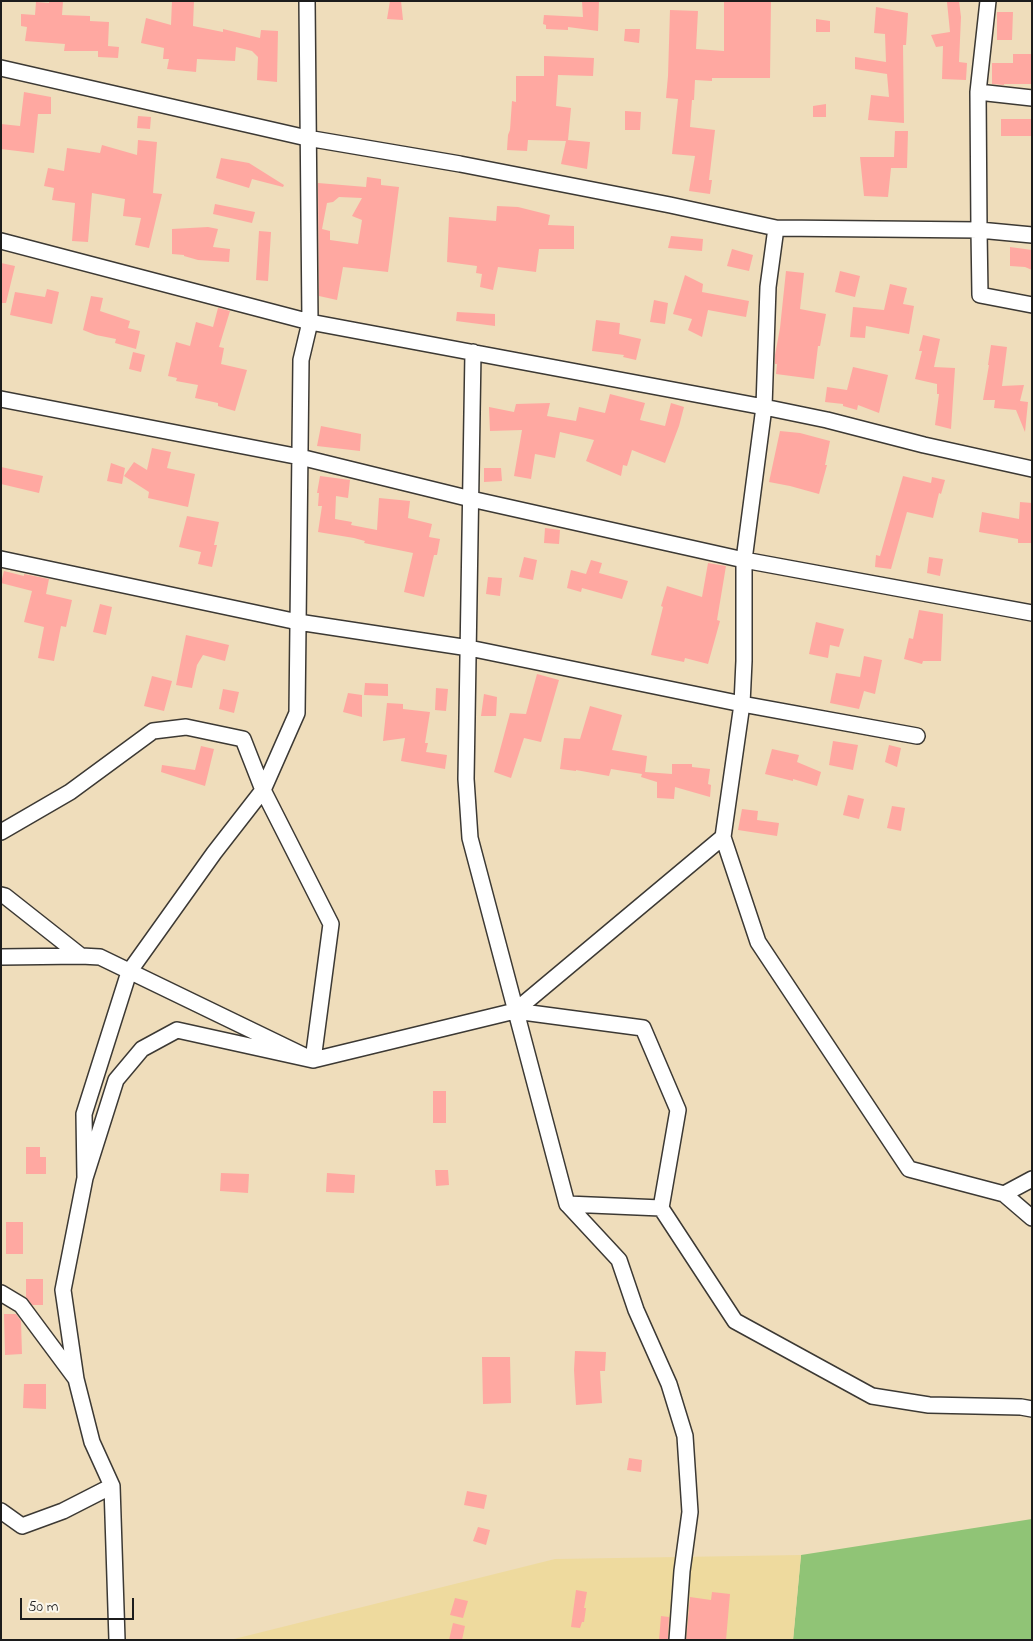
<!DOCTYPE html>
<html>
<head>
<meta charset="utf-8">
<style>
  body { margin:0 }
  #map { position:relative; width:1033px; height:1641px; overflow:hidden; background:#efddbb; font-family:"Indie Flower",sans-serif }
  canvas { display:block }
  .frame { position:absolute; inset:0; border:2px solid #1c1c1c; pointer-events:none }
  .scale { position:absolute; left:20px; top:1598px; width:114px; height:22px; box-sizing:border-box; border:2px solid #1c1c1c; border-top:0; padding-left:6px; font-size:15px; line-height:18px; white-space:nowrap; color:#1c1c1c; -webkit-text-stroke:4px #fbf7ec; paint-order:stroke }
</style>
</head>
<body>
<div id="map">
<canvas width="1033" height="1641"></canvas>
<div class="frame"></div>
<div class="scale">50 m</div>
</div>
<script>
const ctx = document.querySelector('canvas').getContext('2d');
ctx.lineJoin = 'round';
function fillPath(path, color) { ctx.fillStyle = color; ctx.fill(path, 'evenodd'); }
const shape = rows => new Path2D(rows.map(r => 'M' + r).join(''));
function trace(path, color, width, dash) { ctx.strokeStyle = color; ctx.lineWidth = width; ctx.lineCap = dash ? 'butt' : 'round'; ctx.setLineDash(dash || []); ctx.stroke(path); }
fillPath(shape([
  [1032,1519,1032,1640,793,1640,801,1555]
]), '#90c476');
fillPath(shape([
  [801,1555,793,1640,230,1640,555,1559]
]), '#eeda9e');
fillPath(shape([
  [49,1,63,1,62,15,90,16,90,21,109,22,108,46,119,47,118,58,98,57,98,51,64,51,65,44,25,41,27,27,21,26,21,14,35,15,36,2,49,3],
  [172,1,194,1,193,26,223,32,223,29,260,38,261,30,278,31,277,82,257,80,258,57,252,51,236,47,235,61,197,59,196,72,167,69,169,59,163,59,164,48,141,43,146,18,171,25],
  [390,1,401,1,403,20,387,19],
  [582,1,599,1,598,31,568,27,568,30,546,29,546,25,543,24,544,15,583,17],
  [724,1,771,1,770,78,712,78,712,81,695,80,694,100,692,100,690,127,715,130,709,180,712,180,710,194,689,191,695,156,672,154,678,99,666,98,668,76,670,10,698,11,696,49,724,51],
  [959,1,961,17,959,62,967,63,966,80,942,79,943,46,936,47,931,35,950,32,947,2],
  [876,7,908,13,906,45,903,45,904,123,868,120,871,95,889,97,887,74,855,69,855,57,886,62,885,34,874,33],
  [997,12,1013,12,1012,40,997,40],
  [816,19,830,21,830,32,816,32],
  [625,29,640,29,639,43,624,41],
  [1013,54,1032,54,1032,84,1004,84,1004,85,992,84,992,63,1013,63],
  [544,56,594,58,593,76,558,75,556,106,571,108,568,140,590,142,587,169,561,164,566,141,528,140,527,151,507,150,508,135,510,130,512,101,516,102,516,76,544,76],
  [24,92,51,97,51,114,38,114,34,153,1,149,1,124,20,126],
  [826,104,826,117,813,117,813,106],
  [625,111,641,112,640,130,625,130],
  [138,116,151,117,150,129,137,128],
  [1001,119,1032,119,1032,136,1001,136],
  [895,131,908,131,907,168,891,168,888,197,864,196,860,157,894,157],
  [138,140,157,142,153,193,162,194,149,248,135,245,141,218,123,216,125,199,92,193,88,242,72,241,75,203,52,200,54,188,44,186,48,168,64,171,67,148,100,153,102,145,137,155],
  [221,158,249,163,284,185,283,187,252,179,249,188,216,178],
  [367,177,381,179,381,185,399,187,388,272,343,267,337,300,319,296,318,183,366,187],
  [339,197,362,198,352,216,362,220,358,244,330,240,330,231,322,229,327,203,333,202],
  [215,204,255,212,252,223,213,214],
  [497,206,518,207,550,215,548,225,574,226,574,249,539,249,536,272,498,267,493,290,480,287,482,274,476,273,477,266,447,262,449,217,496,221],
  [208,227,218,229,213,247,230,249,229,262,198,260,184,256,184,255,172,254,172,229],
  [259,231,271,232,268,281,256,280],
  [671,236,703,239,702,251,668,248],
  [1010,247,1032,250,1032,270,1025,267,1010,266],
  [732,249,753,255,749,271,727,266],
  [1,263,15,266,6,303,1,303],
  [786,271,804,273,800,309,826,314,820,346,818,346,814,379,776,374,777,364,775,364,775,355,780,328],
  [840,271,860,276,855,297,835,292],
  [685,275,703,284,702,292,749,301,746,317,708,310,702,337,688,330,692,319,673,314],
  [890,284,907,288,903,304,914,306,909,334,866,326,865,338,850,337,853,307,884,310],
  [47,289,59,292,52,324,10,315,15,292,45,297],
  [91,296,103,298,100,311,130,321,128,328,140,331,136,349,115,343,116,339,96,335,83,330],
  [654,300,668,303,665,324,650,322],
  [218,308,230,311,219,347,224,348,221,364,247,370,235,411,218,406,218,403,195,398,198,385,176,381,177,378,168,376,176,342,190,346,196,322,213,327],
  [457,312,495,314,495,326,456,321],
  [596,320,620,323,619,334,641,339,636,360,623,357,624,355,592,351],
  [923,335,940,339,934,367,955,368,951,429,935,425,939,394,937,394,937,384,915,379,922,351,919,351],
  [991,345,1007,347,1002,386,1024,385,1020,401,1028,402,1025,432,1016,410,994,408,995,400,983,400,989,365,988,365],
  [133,352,145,355,141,372,129,369],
  [853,367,888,375,879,413,858,405,857,410,843,406,843,404,825,402,827,387,847,390],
  [610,394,645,403,640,420,665,426,671,403,684,407,679,426,665,463,632,450,627,466,623,465,621,476,586,461,594,440,560,432,555,458,535,454,531,479,514,476,522,430,490,431,489,407,514,412,516,404,550,403,547,416,576,421,579,407,605,413],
  [321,426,361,434,360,451,317,446],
  [780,431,800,433,830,441,825,465,827,465,819,494,790,486,769,482],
  [152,448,171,452,167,468,195,474,188,507,148,498,149,492,124,476,134,462,147,470],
  [111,463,125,468,122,484,107,481],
  [1,467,43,476,39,493,1,484],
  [484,468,501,468,502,481,484,482],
  [320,476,350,480,348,498,336,496,335,519,352,522,351,525,377,530,379,498,410,501,408,518,432,524,429,537,440,539,437,555,434,555,424,597,404,592,413,553,364,543,365,541,354,538,318,532,322,506,318,506,319,493,317,493],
  [903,476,931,483,932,477,945,480,941,494,939,493,933,518,907,512,891,569,875,567,876,555,880,556],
  [1020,502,1032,503,1032,543,1018,543,1018,539,979,532,982,512,1019,519],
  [187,516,219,522,214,545,217,545,212,567,198,564,201,552,179,547],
  [545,528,560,530,559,544,544,543],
  [524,557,537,560,533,580,519,577],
  [929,557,943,559,940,576,927,573],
  [591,560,602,563,599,573,628,581,622,599,582,588,581,592,567,588,571,570,586,574],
  [708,563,726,566,717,620,720,621,708,664,685,658,684,662,651,655,663,607,661,606,667,586,702,597],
  [4,571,24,576,24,574,49,579,46,594,72,600,66,627,61,626,54,661,38,658,44,627,24,622,32,591,1,583],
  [488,577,502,578,500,596,486,594],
  [100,604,112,607,106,635,93,632],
  [919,610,943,614,941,661,923,661,922,664,904,659,909,638,913,639],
  [816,622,844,629,839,647,830,645,828,658,809,654],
  [186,635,229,645,225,661,203,655,197,665,192,688,176,685],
  [864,656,882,660,875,694,864,691,859,709,830,703,836,673,860,677],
  [537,674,559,680,541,742,524,738,511,778,494,772,510,713,526,714],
  [152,676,172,681,164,711,144,706],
  [365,683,388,684,388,696,364,695],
  [436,688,448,689,446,711,435,710],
  [223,689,239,692,234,713,219,709],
  [348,693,362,695,362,717,343,712],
  [484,694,497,697,496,716,481,716],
  [387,703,403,704,403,709,430,712,425,743,428,743,426,752,447,755,445,769,401,761,405,738,383,741],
  [590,706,622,715,612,750,647,756,645,772,672,774,672,764,692,764,692,767,710,769,708,784,711,785,710,797,675,787,674,799,657,798,657,782,641,777,642,774,611,769,609,776,576,770,576,771,560,769,564,738,580,739],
  [833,741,858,745,853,770,829,765],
  [889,745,901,748,897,767,885,762],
  [201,746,214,749,205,786,161,772,162,765,195,770],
  [772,749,799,755,797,762,821,772,817,786,793,779,793,781,765,774],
  [848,795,864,799,859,819,843,815],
  [892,806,905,808,901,831,887,828],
  [742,809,758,811,757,820,779,823,777,836,738,830],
  [433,1091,446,1091,446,1123,433,1123],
  [26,1147,40,1147,40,1157,46,1157,46,1174,26,1174],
  [435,1170,448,1170,449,1185,436,1186],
  [221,1173,249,1174,248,1193,220,1191],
  [327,1173,355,1175,354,1193,326,1192],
  [6,1222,23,1222,23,1254,6,1254],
  [26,1279,43,1279,43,1305,32,1305,26,1297],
  [4,1314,16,1314,21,1321,22,1354,5,1355],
  [575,1351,606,1352,605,1371,600,1371,602,1403,576,1405,574,1370],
  [482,1357,510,1357,511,1403,483,1404],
  [24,1384,46,1384,46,1409,23,1408],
  [629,1458,642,1460,641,1472,627,1470],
  [467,1491,487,1495,484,1509,464,1505],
  [478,1527,490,1530,486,1545,473,1541],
  [576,1590,587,1592,584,1608,586,1608,584,1622,582,1622,580,1628,571,1627],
  [712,1592,730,1594,726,1640,686,1640,690,1597,711,1600],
  [455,1598,468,1601,463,1618,450,1615],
  [661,1616,669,1617,668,1640,659,1640],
  [453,1623,465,1626,462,1640,449,1640]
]), '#ffa8a1');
const street = shape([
  [988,1,978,92,979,230,776,228,768,287,764,407,744,560,744,661,742,704,723,837,758,942,909,1169,1004,1194,1032,1218],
  [1,68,307,138,460,164,670,205,776,228],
  [978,92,1032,98],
  [1032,235,979,230,980,295,1032,305],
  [1,241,310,322,764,407,827,420,924,445,1032,469],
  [473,352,466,779,470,838,567,1204,661,1208,735,1321,872,1396,929,1405,1021,1407,1032,1409],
  [1,399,300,457,471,499,744,560,1032,613],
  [1,559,298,622,469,648,742,704,917,736],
  [1,832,70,792,153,731,186,727,243,739,263,790,297,713,301,360,310,322,307,1],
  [1,895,5,896,81,956],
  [1,957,81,956,100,957,313,1060,515,1011,723,837],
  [515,1011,643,1028,678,1110,661,1208],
  [1004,1194,1032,1179],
  [567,1204,619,1260,636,1310,669,1384,685,1436,690,1512,682,1571,677,1640],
  [1,1293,21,1305,76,1379,92,1442,112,1486,117,1640],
  [76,1379,63,1290,85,1178,84,1114,129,972,214,853,263,790,331,924,313,1060,177,1030,142,1049,116,1080,85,1178],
  [1,1511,22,1526,63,1511,112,1486]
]);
trace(street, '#3c3934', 18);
trace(street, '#fff', 15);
</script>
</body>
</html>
